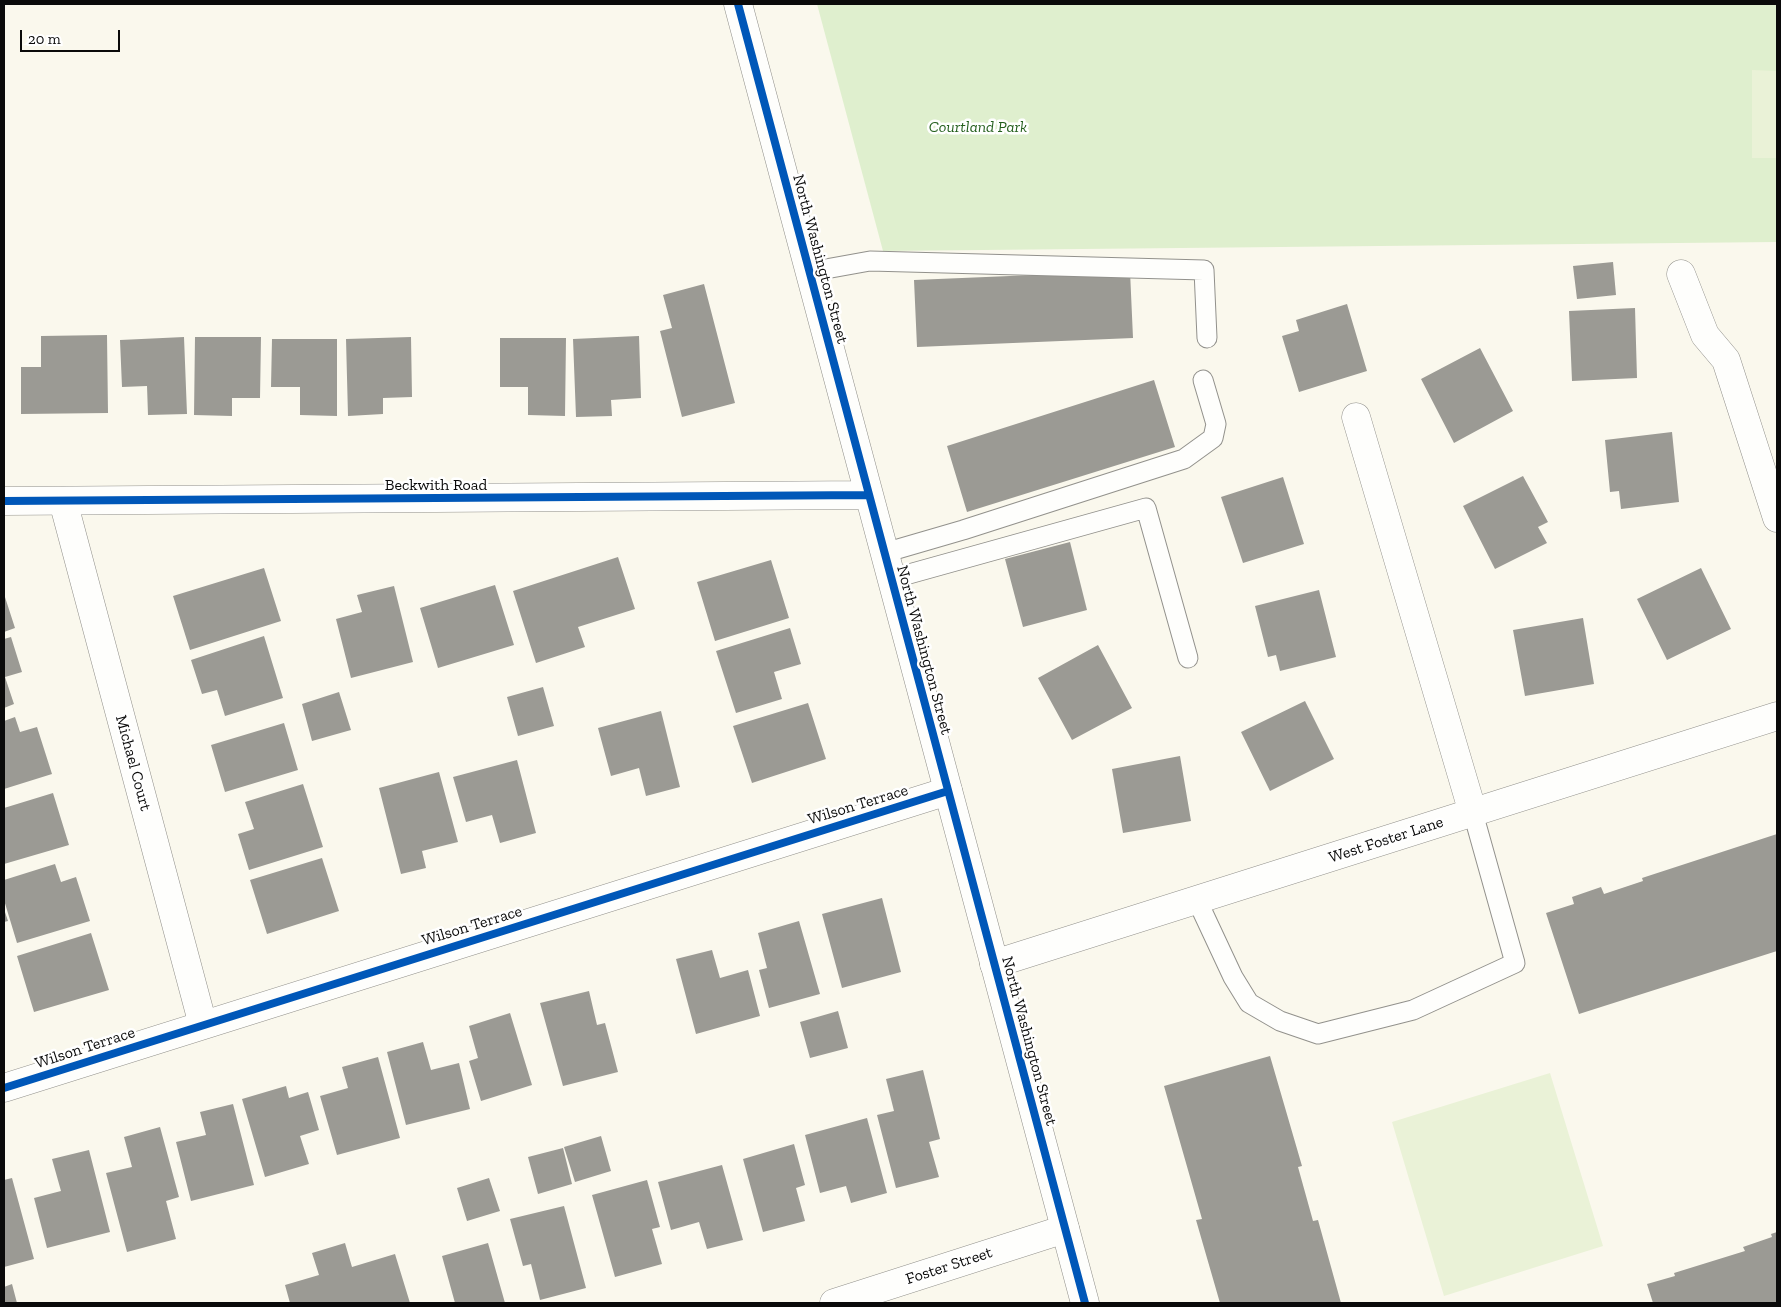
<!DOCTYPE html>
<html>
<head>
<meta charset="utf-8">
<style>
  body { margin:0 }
  #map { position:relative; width:1781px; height:1307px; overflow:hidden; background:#faf8ed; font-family:"Zilla Slab",serif }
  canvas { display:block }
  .frame { position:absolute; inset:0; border:5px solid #0a0a0a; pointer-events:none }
  .scale { position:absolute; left:20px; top:30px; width:100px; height:22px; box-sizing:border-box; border:2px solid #0a0a0a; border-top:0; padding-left:6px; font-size:15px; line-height:18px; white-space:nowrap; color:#0a0a0a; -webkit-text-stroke:4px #fff; paint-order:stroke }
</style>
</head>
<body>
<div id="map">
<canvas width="1781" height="1307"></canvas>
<div class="frame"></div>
<div class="scale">20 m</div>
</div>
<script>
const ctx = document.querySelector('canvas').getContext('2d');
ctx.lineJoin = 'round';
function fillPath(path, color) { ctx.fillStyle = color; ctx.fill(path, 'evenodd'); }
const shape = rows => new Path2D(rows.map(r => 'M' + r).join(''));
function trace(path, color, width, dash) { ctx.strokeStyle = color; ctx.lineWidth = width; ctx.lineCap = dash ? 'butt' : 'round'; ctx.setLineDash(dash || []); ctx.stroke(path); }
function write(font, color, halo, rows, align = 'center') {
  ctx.font = font + ' "Zilla Slab",serif'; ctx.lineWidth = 5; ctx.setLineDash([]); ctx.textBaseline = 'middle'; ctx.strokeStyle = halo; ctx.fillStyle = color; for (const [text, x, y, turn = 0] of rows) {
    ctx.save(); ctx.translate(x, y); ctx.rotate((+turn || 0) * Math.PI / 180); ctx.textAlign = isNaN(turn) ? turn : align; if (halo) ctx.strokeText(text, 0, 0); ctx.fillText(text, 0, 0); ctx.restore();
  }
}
fillPath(shape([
  [817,4,1777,4,1777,242,883,251]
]), '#dfefce');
fillPath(shape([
  [1752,70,1777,71,1777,158,1752,158],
  [1550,1073,1603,1246,1444,1296,1392,1122]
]), '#eaf2d7');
fillPath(shape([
  [1613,262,1616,295,1577,299,1573,266],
  [1130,271,1133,338,917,347,914,280],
  [704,284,735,403,682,417,660,331,672,328,663,295],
  [1347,304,1367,371,1299,392,1282,336,1299,331,1296,320],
  [1635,308,1637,378,1572,381,1569,311],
  [107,335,108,413,21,414,21,367,41,367,41,336],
  [639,336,641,398,611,400,612,416,576,417,573,339],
  [184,337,187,414,148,415,147,386,122,387,120,340],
  [195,337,261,337,260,398,232,398,232,416,194,415],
  [411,337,412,397,383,398,383,414,348,416,346,339],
  [500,338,566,338,565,416,528,415,528,387,500,387],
  [272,339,337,339,337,416,300,415,300,387,271,387],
  [1480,348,1513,411,1454,443,1421,379],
  [1154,380,1175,447,967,512,947,446],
  [1672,432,1679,502,1621,509,1619,491,1610,492,1605,440],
  [1523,476,1548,522,1538,527,1547,543,1495,569,1463,506],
  [1283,477,1304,544,1243,563,1221,497],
  [1070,542,1087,610,1023,627,1005,559],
  [618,557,635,609,578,627,585,647,536,663,513,591],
  [771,560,789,618,715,641,697,582],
  [264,568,281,621,190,650,173,596],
  [1701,568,1731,629,1667,660,1637,599],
  [495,585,514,645,438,668,420,608],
  [394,586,413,662,351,678,336,619,362,612,357,595],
  [1319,590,1336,657,1280,671,1276,655,1268,657,1255,606],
  [4,594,15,628,4,632],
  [1583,618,1594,684,1525,696,1513,630],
  [790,628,801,664,774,672,782,699,736,713,716,651],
  [264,636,283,698,225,716,217,690,202,694,191,660],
  [11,637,22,672,5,677,14,704,4,708,4,639],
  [1098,645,1132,708,1072,740,1038,678],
  [543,687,554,726,518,736,507,697],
  [339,692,351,730,312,741,302,704],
  [1305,701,1334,759,1270,791,1241,732],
  [808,703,826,759,752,783,733,726],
  [661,711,680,787,646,796,639,768,611,776,598,728],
  [15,717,20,732,37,727,52,774,4,789,4,721],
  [284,723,298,770,225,792,211,745],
  [1180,756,1191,821,1123,833,1112,769],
  [517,760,536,833,500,843,492,815,466,822,453,777],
  [439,772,458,842,422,851,426,868,401,874,379,788],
  [303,784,323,847,249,870,238,834,254,829,245,802],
  [53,793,69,845,4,864,4,808],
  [1777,834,1777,951,1579,1014,1546,913,1574,904,1572,897,1601,887,1604,894,1643,881,1642,878],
  [322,858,339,911,267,934,250,880],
  [55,864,61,882,76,877,90,921,17,943,4,900,4,880],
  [882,898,901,972,842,988,822,914],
  [4,909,8,921,4,922],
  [799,921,820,994,769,1008,759,970,767,968,758,933],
  [91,933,109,990,34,1012,17,956],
  [712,950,720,978,748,970,760,1016,696,1034,676,959],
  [589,991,597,1025,605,1023,618,1072,563,1086,540,1003],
  [838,1011,848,1048,810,1058,800,1022],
  [510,1013,532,1085,481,1101,469,1061,478,1058,469,1026],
  [423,1042,431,1070,459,1063,470,1109,406,1125,387,1052],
  [1270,1056,1302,1166,1298,1167,1313,1221,1318,1220,1341,1303,1220,1303,1196,1220,1202,1219,1164,1086],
  [378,1057,400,1138,337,1155,320,1096,348,1088,342,1067],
  [923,1070,940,1139,929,1142,939,1177,896,1188,877,1115,894,1111,886,1079],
  [286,1086,289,1098,308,1092,319,1130,300,1136,309,1164,265,1177,242,1099],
  [233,1104,254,1185,191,1201,176,1142,206,1135,200,1112],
  [867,1118,887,1193,851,1203,846,1186,820,1193,805,1135],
  [160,1127,179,1197,166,1201,176,1239,127,1252,106,1173,132,1167,124,1137],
  [601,1136,611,1171,575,1182,564,1147],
  [794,1144,805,1185,796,1188,805,1221,763,1232,743,1159],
  [563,1148,572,1184,538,1194,528,1157],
  [89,1150,110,1232,47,1248,34,1198,61,1191,52,1159],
  [722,1165,743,1240,707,1249,699,1222,671,1230,658,1182],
  [12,1178,34,1259,4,1267,4,1180],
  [489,1178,500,1211,467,1221,457,1188],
  [647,1180,660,1227,652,1229,662,1264,615,1277,592,1195],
  [564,1206,586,1288,540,1300,531,1264,523,1266,510,1219],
  [1777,1232,1777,1303,1653,1303,1647,1284,1675,1276,1674,1273,1745,1251,1743,1247,1772,1237,1771,1234],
  [345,1243,352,1267,395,1254,410,1303,290,1303,285,1285,319,1275,312,1253],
  [488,1243,505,1303,455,1303,442,1256],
  [12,1284,17,1303,4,1303,4,1287]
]), '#9b9a94');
const service = shape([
  [809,272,870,261,1204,270,1207,338],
  [884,553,963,530,1184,459,1213,438,1216,424,1203,380],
  [891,579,1146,508,1188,658],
  [1197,900,1233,977,1249,1003,1280,1021,1318,1034,1413,1010,1515,963,1473,813]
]);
const minor = shape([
  [1681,274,1705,335,1726,360,1777,518],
  [1356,417,1473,813],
  [63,501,203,1025],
  [994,964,1777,716],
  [4,1088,948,791],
  [834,1303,1065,1229]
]);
const tertiary = shape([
  [738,4,1085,1303],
  [4,501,868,495]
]);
trace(service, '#92918c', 21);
trace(minor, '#92918c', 29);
trace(tertiary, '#92918c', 29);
trace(service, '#fefefc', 19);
trace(minor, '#fefefc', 28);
trace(tertiary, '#fefefc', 28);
trace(shape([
  [738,4,1085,1303],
  [4,501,868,495],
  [4,1088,948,791]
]), '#0057b8', 8);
write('italic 16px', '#245f1d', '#fff', [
  ["Courtland Park",978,127]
]);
write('16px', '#0a0a0a', '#fff', [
  ["North Washington Street",820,259,75],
  ["Beckwith Road",436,485],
  ["North Washington Street",924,650,75],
  ["Michael Court",133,763,75],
  ["Wilson Terrace",858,805,-17],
  ["West Foster Lane",1386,840,-18],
  ["Wilson Terrace",472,926,-17],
  ["North Washington Street",1029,1041,75],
  ["Wilson Terrace",85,1048,-18],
  ["Foster Street",949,1266,-18]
]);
</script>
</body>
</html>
